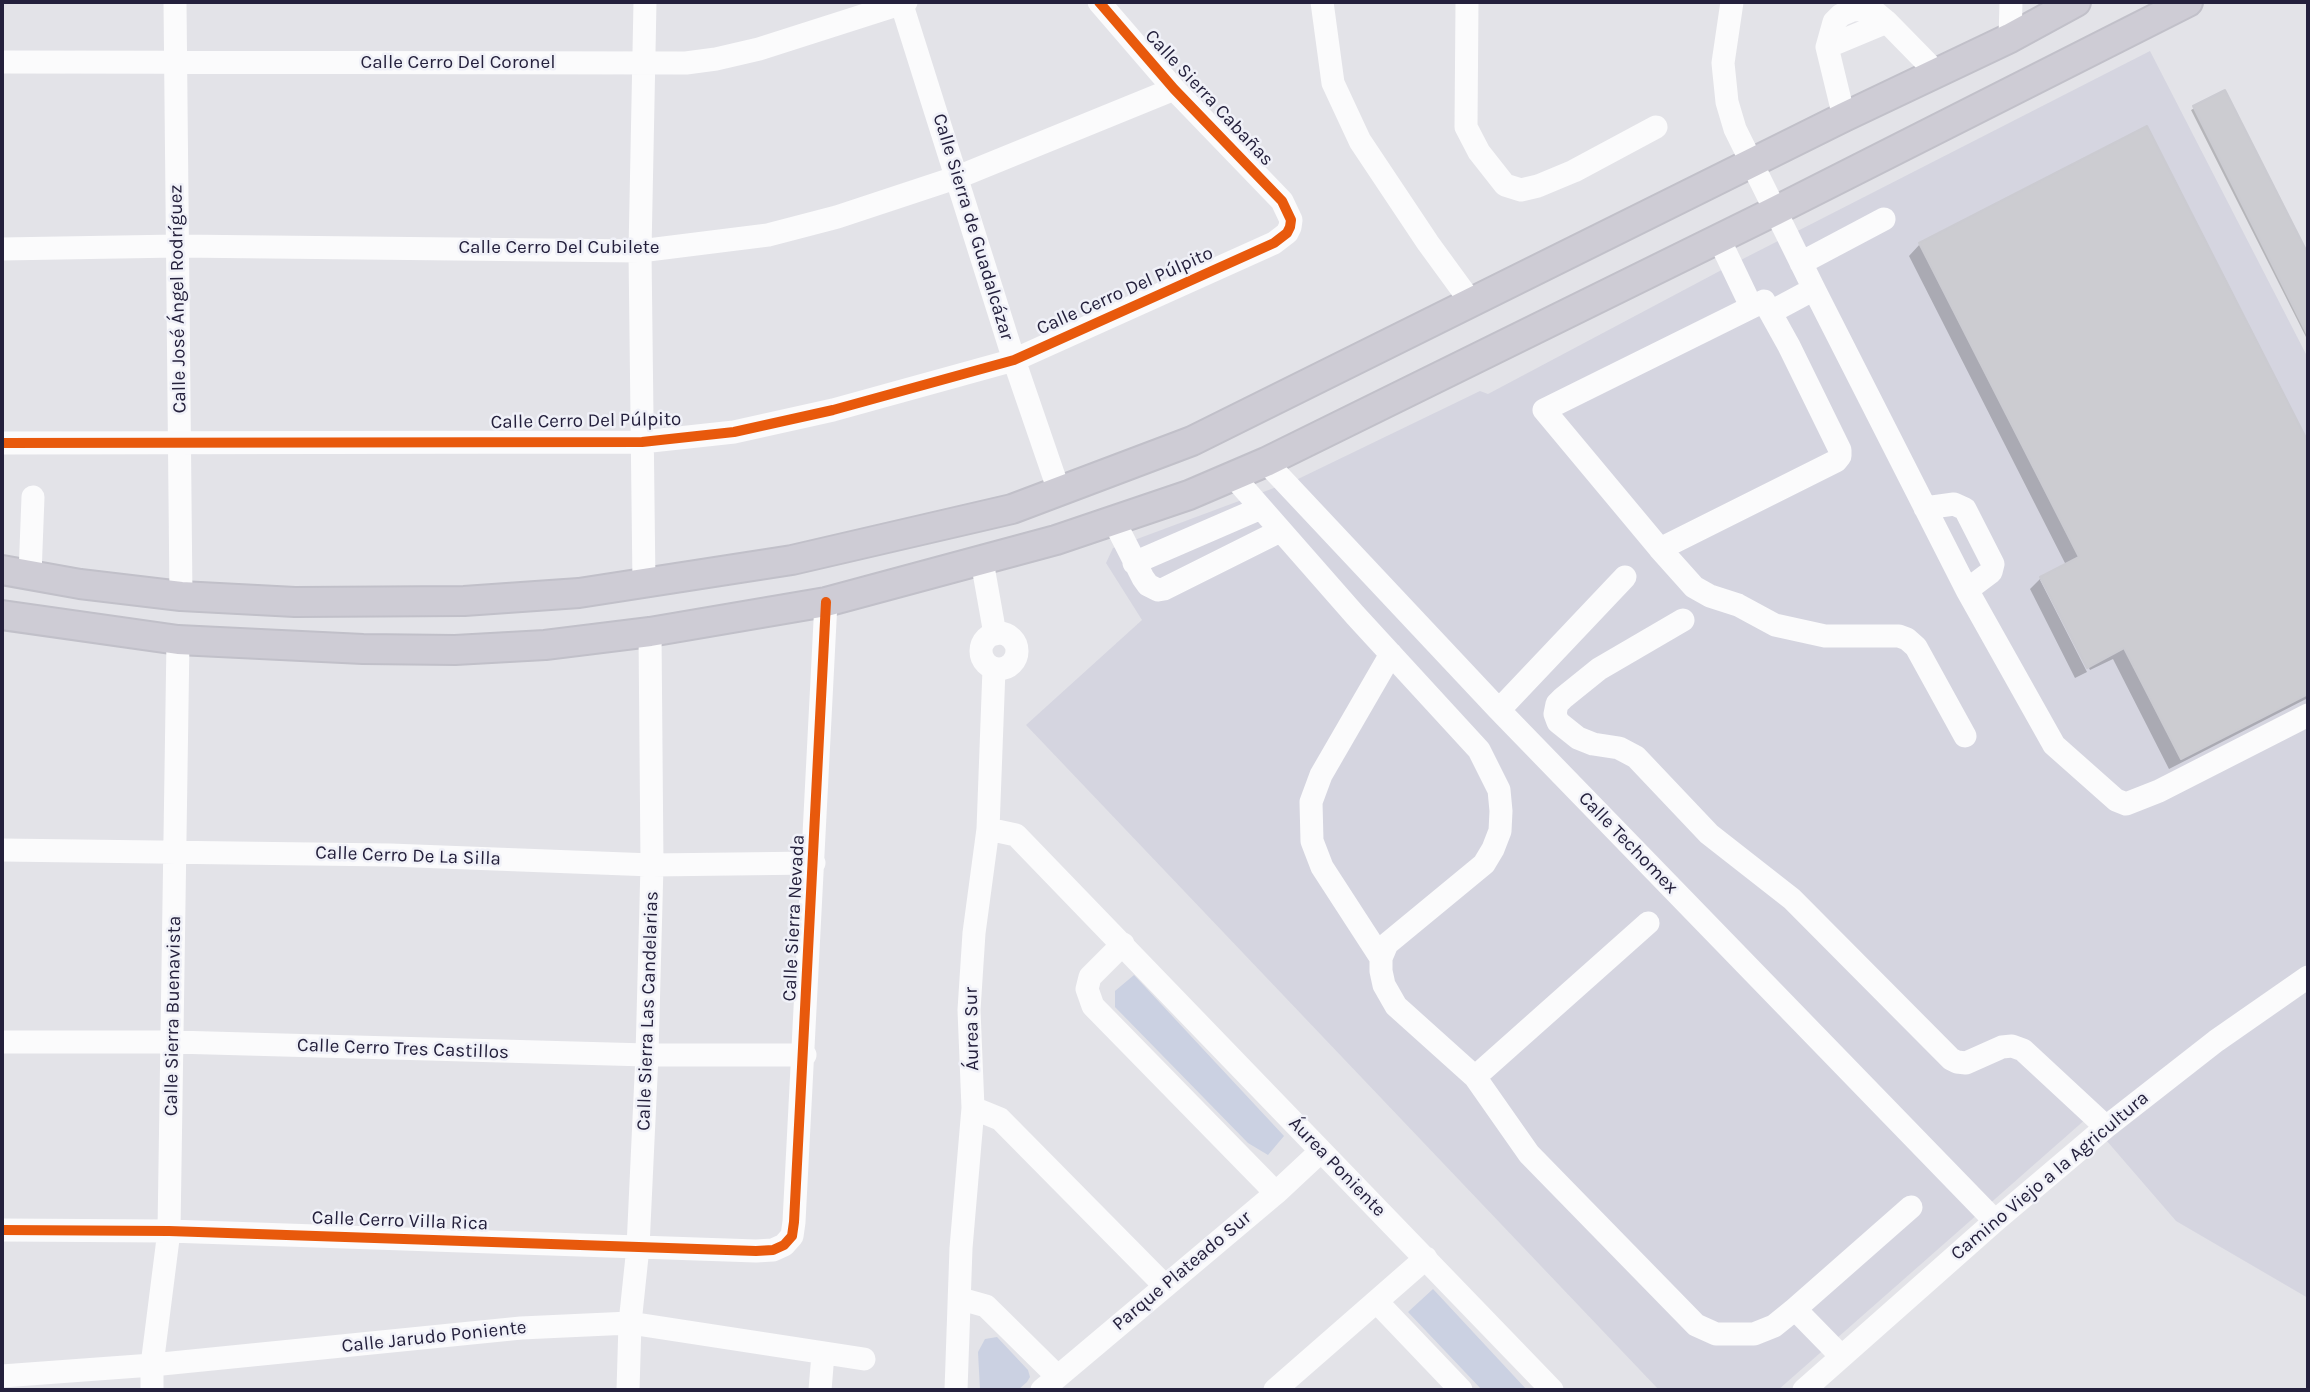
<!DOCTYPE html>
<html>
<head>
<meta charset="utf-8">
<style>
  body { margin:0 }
  #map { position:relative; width:2310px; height:1392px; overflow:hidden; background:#e3e3e8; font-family:Karla,sans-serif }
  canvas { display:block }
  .frame { position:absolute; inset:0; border:4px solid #24203c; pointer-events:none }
</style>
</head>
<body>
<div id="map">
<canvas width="2310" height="1392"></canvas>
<div class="frame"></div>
</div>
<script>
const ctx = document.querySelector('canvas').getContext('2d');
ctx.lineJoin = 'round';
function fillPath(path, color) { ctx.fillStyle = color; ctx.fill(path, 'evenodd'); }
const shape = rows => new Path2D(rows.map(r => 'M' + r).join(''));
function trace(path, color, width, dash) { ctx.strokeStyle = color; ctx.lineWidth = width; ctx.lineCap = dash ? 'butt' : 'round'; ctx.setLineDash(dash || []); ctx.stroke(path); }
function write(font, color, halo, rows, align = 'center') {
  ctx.font = font + ' Karla,sans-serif'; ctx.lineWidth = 5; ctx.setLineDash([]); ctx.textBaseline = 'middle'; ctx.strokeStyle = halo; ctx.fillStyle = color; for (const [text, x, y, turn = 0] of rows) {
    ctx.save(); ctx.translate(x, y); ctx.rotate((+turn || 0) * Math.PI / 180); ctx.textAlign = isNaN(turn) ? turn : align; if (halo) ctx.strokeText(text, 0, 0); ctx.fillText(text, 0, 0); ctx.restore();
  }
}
fillPath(shape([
  [2150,51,2308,358,2308,1298,2176,1221,2087,1118,1778,1390,1659,1390,1026,725,1142,620,1106,563,1113,548,1298,479,1480,391,1488,394,1731,265]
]), '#d5d5e0');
fillPath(shape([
  [1134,975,1284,1136,1268,1155,1248,1143,1115,1007,1115,991],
  [1433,1289,1527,1390,1482,1390,1408,1312],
  [997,1337,1028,1370,1030,1377,1027,1382,1018,1390,980,1390,978,1352,985,1339]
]), '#cbd1e2');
fillPath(shape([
  [2224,92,2308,258,2308,341,2191,110],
  [2146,128,2308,446,2308,698,2169,769,2113,659,2090,670,2044,580,2040,580,2087,672,2075,678,2030,589,2041,578,2066,565,1909,256,1920,244]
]), '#0003');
const building = shape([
  [2225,90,2308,254,2308,336,2193,106,2225,90],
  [2147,126,2308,442,2308,694,2181,759,2124,648,2087,668,2040,577,2079,557,1919,243,2147,126]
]);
fillPath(building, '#ccccd1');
trace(building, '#cbcbd1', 2);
const major = shape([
  [2,570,80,584,181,596,295,602,464,601,579,593,792,560,1012,509,1192,441,1844,117,2010,38,2076,2],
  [2,615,178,640,363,649,455,650,545,645,650,632,826,602,1056,540,1189,495,1266,462,1775,211,2188,2]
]);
trace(major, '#c1c0c9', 32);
trace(shape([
  [175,2,181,596],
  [901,2,1014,360,1059,491],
  [1322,2,1333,83,1360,141,1428,243,1471,302],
  [1467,2,1466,127,1479,152,1505,185,1521,190,1538,186,1574,171,1656,127],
  [1732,2,1723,63,1727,102,1735,129,1814,289,1967,590,2054,745,2116,800,2126,804,2159,791,2308,715],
  [2010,38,2011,2],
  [1827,47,1834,22,1841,15,1853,10,1866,9,1875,12,1887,22],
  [2,62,686,63,716,59,759,49,906,2],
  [1844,117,1827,47,1887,22,1936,72],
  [1719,239,1751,306],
  [2,249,178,246,640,251,768,235,837,217,958,177,1174,89],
  [1801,263,1884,219],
  [1771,312,1814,289],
  [2,443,642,442,734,432,833,410,1014,360,1274,243,1287,233,1290,227,1291,220,1282,201,1174,89,1099,2],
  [1266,462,1499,710,1995,1221],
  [1233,476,1355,615,1479,750,1499,790,1501,811,1500,831,1493,849,1484,864,1387,944,1381,958,1381,971,1384,985,1396,1006,1475,1077,1529,1154,1696,1325,1716,1334,1754,1334,1774,1326,1795,1309,1841,1356],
  [1925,508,1954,504,1965,509,1993,564,1991,572,1967,590],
  [1114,521,1143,578,1148,585,1158,590,1164,589,1280,531],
  [1660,549,1836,461,1840,456,1840,450,1789,346,1764,301,1544,410,1660,549,1694,587,1710,596,1738,605,1775,625,1825,636,1899,636,1907,639,1916,647,1965,736],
  [982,561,995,634],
  [1134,563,1261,508],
  [30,575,33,497],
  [644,584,640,251,645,2],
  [1683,620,1599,669,1563,698,1557,704,1555,714,1558,722,1578,738,1593,744,1619,748,1636,757,1709,834,1792,899,1951,1059,1957,1062,1966,1063,2002,1047,2012,1046,2023,1050,2106,1127],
  '981 651a18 18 0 1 1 36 0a18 18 0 1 1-36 0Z',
  [1499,710,1625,577],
  [988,829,1016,835,1552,1390],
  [2,850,390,855,652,865,814,863],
  [1123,944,1090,977,1087,989,1093,1006,1276,1193],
  [1381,958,1322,867,1312,841,1311,802,1321,775,1391,654],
  [2,1042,174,1042,647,1055,805,1055],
  [1475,1077,1648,923],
  [973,1108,1000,1119,1165,1286],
  [2,1230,169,1231,756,1251,773,1250,784,1245,792,1236,794,1222,826,602],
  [961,1299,986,1306,1057,1376],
  [1377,1302,1461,1390],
  [1795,1309,1911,1207],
  [2,1376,152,1365,521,1328,630,1323,864,1359],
  [152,1390,152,1365,169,1231,178,640],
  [628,1390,630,1323,638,1247,647,1055,652,865,650,632],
  [820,1390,823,1354],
  [956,1390,961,1248,973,1108,969,1010,974,933,988,829,994,669],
  [1042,1390,1276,1193,1321,1151],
  [1275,1390,1426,1258],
  [1804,1390,1995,1221,2106,1127,2216,1041,2308,977]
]), '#fbfbfc', 23);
trace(major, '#ceccd5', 28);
trace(shape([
  [2,443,642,442,734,432,833,410,1014,360,1274,243,1287,233,1290,227,1291,220,1282,201,1174,89,1099,2],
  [2,1230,169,1231,756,1251,773,1250,784,1245,792,1236,794,1222,826,602]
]), '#e8590c', 10);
write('19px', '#24203c', '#f0f1f8', [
  ["Calle Cerro Del Coronel",458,63],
  ["Calle Sierra Cabañas",1209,98,47],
  ["Calle Sierra de Guadalcázar",973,227,73],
  ["Calle Cerro Del Cubilete",559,248],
  ["Calle Cerro Del Púlpito",1125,291,-24],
  ["Calle José Ángel Rodríguez",178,299,-91],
  ["Calle Cerro Del Púlpito",586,421,-1],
  ["Calle Techomex",1628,843,46],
  ["Calle Cerro De La Silla",408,856,2],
  ["Calle Sierra Nevada",794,918,-87],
  ["Calle Sierra Las Candelarias",648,1011,-88],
  ["Calle Sierra Buenavista",173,1016,-89],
  ["Áurea Sur",972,1029,-91],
  ["Calle Cerro Tres Castillos",403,1049,2],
  ["Áurea Poniente",1337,1167,46],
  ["Camino Viejo a la Agricultura",2050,1176,-40],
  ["Calle Cerro Villa Rica",400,1221,2],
  ["Parque Plateado Sur",1182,1271,-40],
  ["Calle Jarudo Poniente",434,1337,-6]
]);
</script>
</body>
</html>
